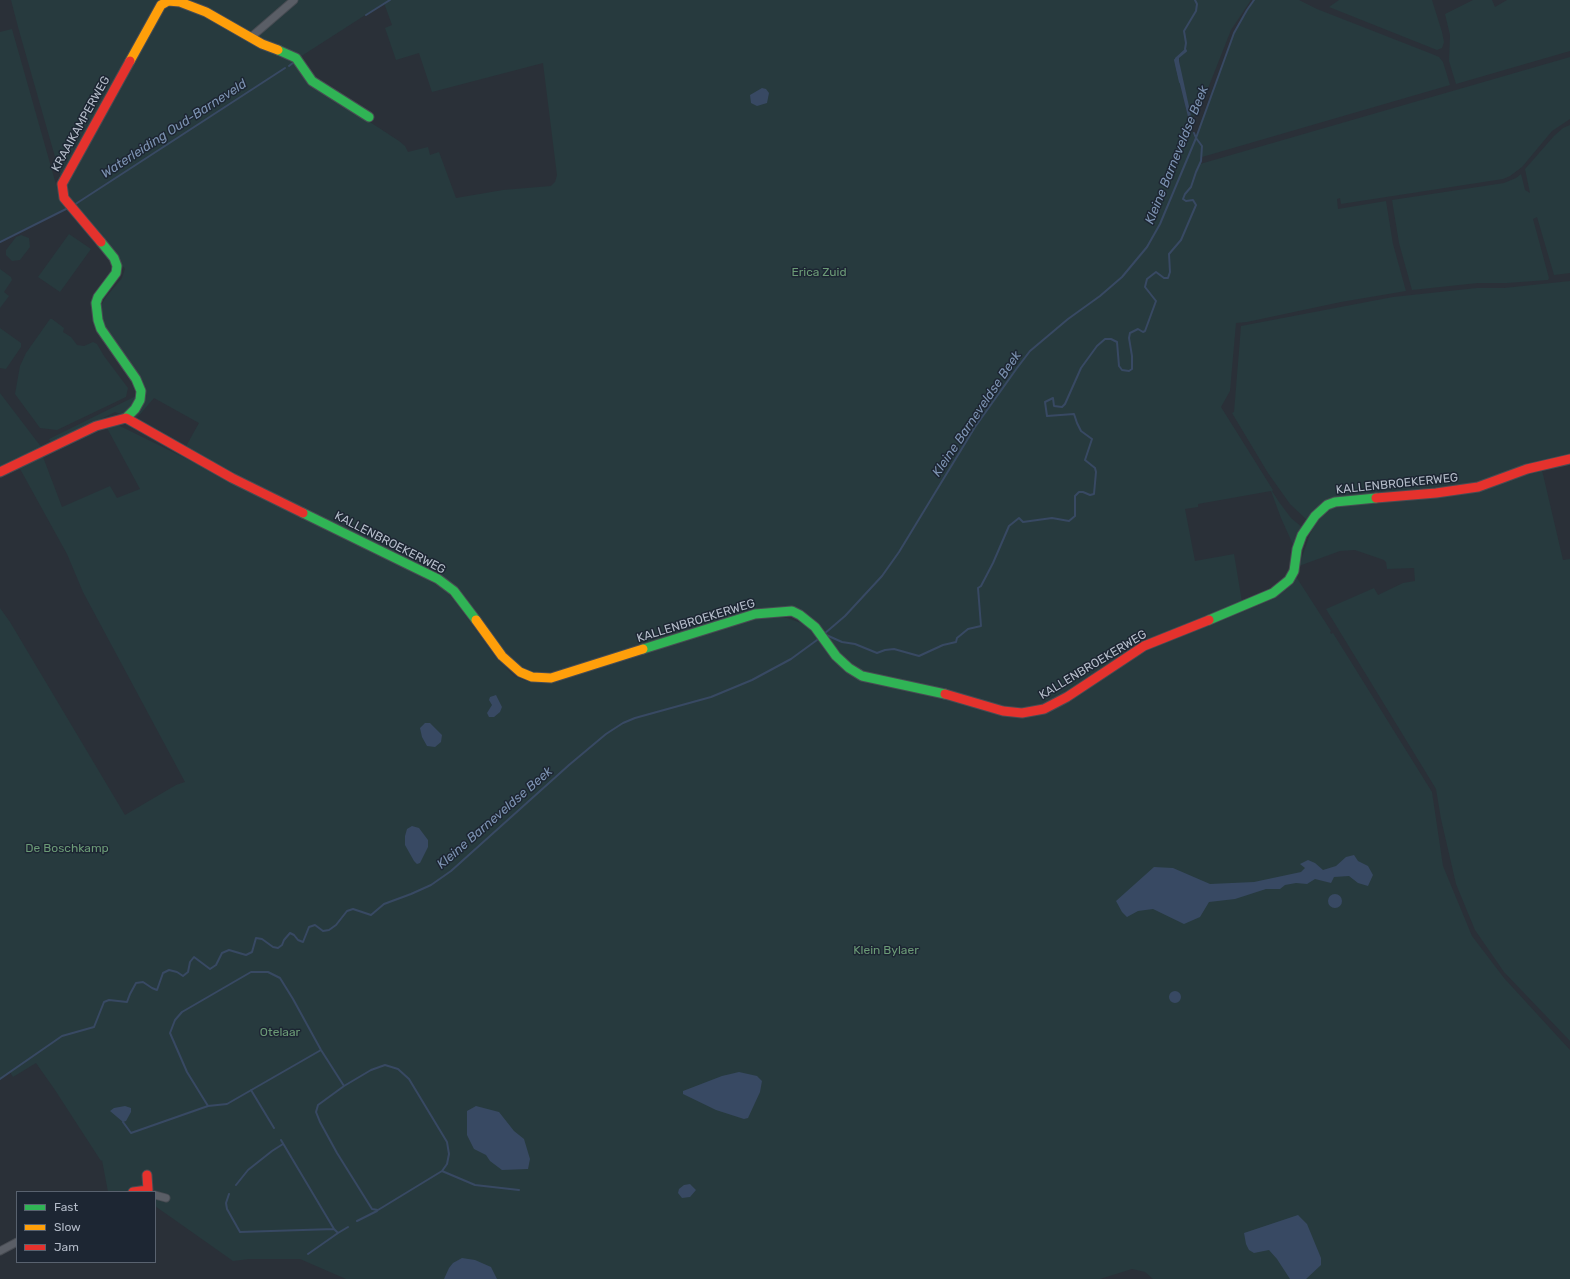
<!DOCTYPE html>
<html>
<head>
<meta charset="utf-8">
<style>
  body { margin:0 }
  #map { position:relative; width:1570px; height:1279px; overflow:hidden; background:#2a3038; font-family:Rubik,sans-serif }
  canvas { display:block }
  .legend { position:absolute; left:16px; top:1191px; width:140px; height:72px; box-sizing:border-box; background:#1d2633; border:1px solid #59626f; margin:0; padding:5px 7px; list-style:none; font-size:12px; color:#b4bcc9 }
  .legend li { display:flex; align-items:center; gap:8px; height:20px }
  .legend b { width:20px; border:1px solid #59626f }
</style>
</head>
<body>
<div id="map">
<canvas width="1570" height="1279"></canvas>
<ul class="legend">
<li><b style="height:5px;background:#30b455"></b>Fast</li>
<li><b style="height:5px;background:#ff9f0a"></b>Slow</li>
<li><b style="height:5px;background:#e5322d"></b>Jam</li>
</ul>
</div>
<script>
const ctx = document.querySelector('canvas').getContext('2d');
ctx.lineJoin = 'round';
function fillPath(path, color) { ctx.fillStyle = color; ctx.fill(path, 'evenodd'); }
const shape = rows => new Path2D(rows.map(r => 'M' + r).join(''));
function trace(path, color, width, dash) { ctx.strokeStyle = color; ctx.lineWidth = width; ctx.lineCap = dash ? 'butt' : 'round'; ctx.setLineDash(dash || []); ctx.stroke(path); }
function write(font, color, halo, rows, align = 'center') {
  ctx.font = font + ' Rubik,sans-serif'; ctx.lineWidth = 3; ctx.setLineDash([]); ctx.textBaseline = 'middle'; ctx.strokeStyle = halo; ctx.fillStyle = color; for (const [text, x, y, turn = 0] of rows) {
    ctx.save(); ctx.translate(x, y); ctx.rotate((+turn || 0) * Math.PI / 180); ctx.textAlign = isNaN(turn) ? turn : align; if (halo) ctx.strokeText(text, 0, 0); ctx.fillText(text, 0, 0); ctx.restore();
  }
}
fillPath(shape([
  [11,0,163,0,61,178,18,27],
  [182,0,290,0,251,33],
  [296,0,1251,0,1231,30,1205,96,1192,120,1180,70,1179,57,1176,68,1191,129,1195,138,1227,51,1235,32,1254,0,1299,0,1317,9,1432,54,1439,57,1443,62,1450,85,1202,157,1200,164,1570,57,1570,119,1552,131,1522,167,1510,176,1503,179,1341,204,1340,198,1337,199,1338,209,1386,201,1393,244,1406,291,1341,302,1247,322,1236,323,1230,391,1221,407,1273,490,1272,491,1279,502,1291,518,1303,528,1295,549,1281,518,1271,491,1198,504,1198,507,1185,509,1195,561,1234,554,1242,602,1191,623,1128,661,1148,650,1274,597,1285,589,1295,575,1331,631,1330,632,1331,634,1333,633,1432,792,1443,866,1472,936,1504,978,1570,1050,1570,1279,1153,1279,1145,1272,1132,1269,1100,1279,346,1279,300,1259,249,1259,233,1261,155,1206,155,1192,108,1192,102,1160,101,1161,55,1090,36,1063,13,1077,10,1072,0,1079,0,608,10,622,125,815,176,785,185,782,83,592,67,554,19,467,43,457,62,507,110,486,117,498,140,489,107,428,117,425,124,428,390,559,435,584,448,593,455,601,496,658,514,676,526,681,551,682,752,619,772,617,787,618,804,624,809,617,775,609,544,677,512,664,464,596,396,555,185,448,199,423,154,398,136,419,115,412,51,444,49,439,138,395,145,390,104,329,100,307,106,297,122,278,125,269,63,190,166,6,177,3,294,59,307,81,399,141,405,146,408,152,428,147,430,155,439,152,456,198,503,190,551,186,555,182,557,175,543,63,432,92,419,53,396,60,385,28,392,25,384,3,300,57,255,35],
  [1339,0,1432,0,1442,32,1444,42,1442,48,1437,50,1329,7],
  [1473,0,1492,0,1495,7,1507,0,1570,0,1570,51,1456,84,1449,61,1450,35,1445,14],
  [12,29,59,195,68,207,0,241,0,32],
  [1570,125,1570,273,1554,275,1537,217,1533,219,1549,278,1548,280,1507,283,1478,283,1412,290,1399,243,1392,200,1504,183,1516,178,1521,174,1525,190,1530,193,1525,169,1554,136,1563,128],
  [69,234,91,249,60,292,38,277],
  [21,235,29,238,30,247,20,260,12,261,6,255,6,250,16,237],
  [0,269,11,277,12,280,4,292,9,296,0,308],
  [1570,281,1570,456,1476,483,1409,492,1333,497,1323,502,1316,508,1307,520,1290,504,1268,473,1232,413,1234,412,1241,326,1393,297,1477,288,1504,288],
  [50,319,52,319,64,328,63,332,71,337,77,345,84,346,93,342,97,344,104,356,128,388,126,397,57,430,40,428,15,394,20,366,26,353],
  [0,328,21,343,21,347,6,369,0,368],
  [0,393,42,448,0,469],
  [1542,470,1563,560,1570,559,1570,1041,1504,972,1475,930,1456,884,1441,819,1436,789,1326,609,1374,588,1378,595,1403,583,1415,581,1414,568,1387,569,1386,562,1384,560,1355,550,1340,551,1299,566,1310,534,1317,522,1325,514,1331,509,1342,506,1465,494,1512,478]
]), '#273a3e');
fillPath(shape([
  [1185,49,1186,51,1179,57,1179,61,1192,120,1190,125,1176,68,1175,58],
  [762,88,766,89,769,93,767,103,757,106,751,103,750,95],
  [496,695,502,707,500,712,494,717,489,717,487,713,492,705,489,700,490,697],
  [425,723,430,723,442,735,441,742,435,747,427,746,422,737,420,728],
  [412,826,419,828,428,840,428,847,420,863,417,864,414,861,405,845,405,836,407,829],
  [1354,855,1358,861,1368,866,1373,875,1368,886,1358,883,1349,876,1334,877,1331,883,1315,879,1307,884,1296,883,1285,885,1280,889,1266,889,1235,899,1209,902,1200,917,1184,924,1153,909,1138,911,1127,917,1122,912,1116,901,1154,867,1173,868,1210,884,1254,882,1301,872,1305,868,1300,864,1308,860,1315,863,1323,870,1336,866,1346,857],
  '1328 901a7 7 0 1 1 14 0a7 7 0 1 1-14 0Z',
  '1169 997a6 6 0 1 1 12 0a6 6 0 1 1-12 0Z',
  [739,1072,757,1076,762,1081,760,1092,748,1118,744,1119,716,1110,683,1094,683,1091,722,1076],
  [125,1106,131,1108,131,1112,126,1121,123,1122,110,1111,114,1108],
  [476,1106,499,1112,514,1131,524,1139,530,1159,528,1169,502,1170,490,1161,486,1155,474,1149,467,1135,467,1111],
  [690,1184,696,1190,690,1197,682,1198,678,1193,679,1189,684,1185],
  [1298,1215,1307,1224,1321,1258,1321,1265,1306,1279,1290,1279,1277,1259,1269,1250,1254,1253,1249,1250,1246,1244,1244,1233],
  [462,1258,475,1260,491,1267,497,1279,444,1279,449,1268,453,1263]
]), '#384963');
trace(shape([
  [366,15,390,0],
  [289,66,294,62],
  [1180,82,1175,60,1186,51,1185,49,1186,43,1184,31,1196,11,1197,4,1195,0],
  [1194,133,1196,138,1202,146,1201,161,1196,172,1191,187,1185,194,1183,199,1186,201,1193,200,1196,205,1181,240,1169,254,1170,272,1168,278,1164,278,1156,272,1147,279,1145,287,1156,301,1145,331,1143,332,1138,329,1130,333,1129,338,1132,356,1132,369,1129,371,1122,370,1119,366,1117,342,1111,339,1105,339,1097,346,1081,368,1065,404,1062,407,1054,406,1053,398,1045,402,1047,416,1074,414,1077,423,1081,431,1092,439,1085,460,1095,468,1096,472,1094,494,1090,495,1083,492,1079,492,1075,496,1075,516,1069,521,1052,518,1023,522,1019,518,1009,526,993,563,981,586,978,588,981,626,968,629,957,638,956,642,943,645,919,656,894,649,885,650,877,653,855,644,842,642,824,634,845,616,882,576,899,552,975,427,1017,368,1030,351,1068,319,1100,296,1122,277,1147,247,1160,224,1196,138,1234,33,1247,10,1254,0],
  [74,205,285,68],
  [0,242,68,208],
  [0,1079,62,1036,94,1027,104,1002,109,1000,127,1002,130,994,136,983,143,982,152,988,157,990,163,973,169,970,177,972,183,976,188,972,190,962,194,957,210,969,216,965,222,953,229,950,246,955,252,952,256,938,262,939,273,947,278,948,282,945,284,940,290,933,294,935,298,940,303,942,309,927,315,925,323,931,329,930,336,925,347,911,353,909,371,915,384,904,411,894,431,885,451,871,569,765,606,734,623,723,635,718,711,697,752,680,791,659,817,640],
  [344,1086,318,1105,316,1112,320,1122,337,1153,372,1209,378,1210,442,1171],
  [251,1090,274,1128],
  [208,1106,227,1104,321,1050],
  [123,1122,131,1133,208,1106,187,1072,170,1033,175,1020,182,1012,251,972,268,972,280,978,293,999,321,1050,344,1086,371,1070,385,1065,398,1069,409,1079,447,1142,449,1154,447,1164,442,1171,475,1185,519,1190],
  [281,1140,334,1229,338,1233,348,1227],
  [236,1185,248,1170,272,1151,283,1144],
  [229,1194,226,1203,227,1209,240,1232,334,1229],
  [357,1221,377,1211],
  [308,1254,338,1233]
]), '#384963', 2);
const street = shape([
  [250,38,294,0],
  [155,1195,166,1198],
  [0,1251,17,1242]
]);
const fast = shape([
  [278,50,296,58,312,81,369,117],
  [101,242,114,258,117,266,116,273,98,297,96,303,98,320,101,329,136,379,141,391,140,400,135,409,126,418],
  [303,513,438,579,454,591,476,620],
  [1209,620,1273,593,1289,580,1294,571,1297,549,1302,535,1315,516,1327,505,1335,502,1376,498],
  [643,649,755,614,792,611,800,615,815,627,836,656,849,668,862,676,945,694]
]);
const slow = shape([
  [130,61,161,5,168,1,180,2,206,12,262,44,278,50],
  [476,620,502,656,520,672,532,677,551,678,643,649]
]);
const jam = shape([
  [101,242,64,198,62,184,130,61],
  [0,472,96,426,126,418,232,478,303,513],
  [1376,498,1436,493,1478,487,1527,469,1570,459],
  [945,694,1003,711,1022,713,1044,709,1067,697,1144,646,1209,620],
  [133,1192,148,1190,147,1175]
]);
trace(street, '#484c53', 9);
trace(fast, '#484c53', 11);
trace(slow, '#484c53', 11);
trace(jam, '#484c53', 11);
trace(street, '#5a5e66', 7);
trace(fast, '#30b455', 9);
trace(slow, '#ff9f0a', 9);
trace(jam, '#e5322d', 9);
write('12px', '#b4bcc9', '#1d2633', [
  ["KRAAIKAMPERWEG",81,124,-61],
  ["KALLENBROEKERWEG",1397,484,-6],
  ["KALLENBROEKERWEG",390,543,27],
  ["KALLENBROEKERWEG",696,621,-17],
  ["KALLENBROEKERWEG",1093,665,-31]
]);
write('12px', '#6b9a76', '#1d2633', [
  ["Erica Zuid",819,273],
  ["De Boschkamp",67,849],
  ["Klein Bylaer",886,951],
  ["Otelaar",280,1033]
]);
write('italic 13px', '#7c92b1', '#1d2633', [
  ["Waterleiding Oud-Barneveld",174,129,-33],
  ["Kleine Barneveldse Beek",1177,155,-68],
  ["Kleine Barneveldse Beek",977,414,-56],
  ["Kleine Barneveldse Beek",495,818,-41]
]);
</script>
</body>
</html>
